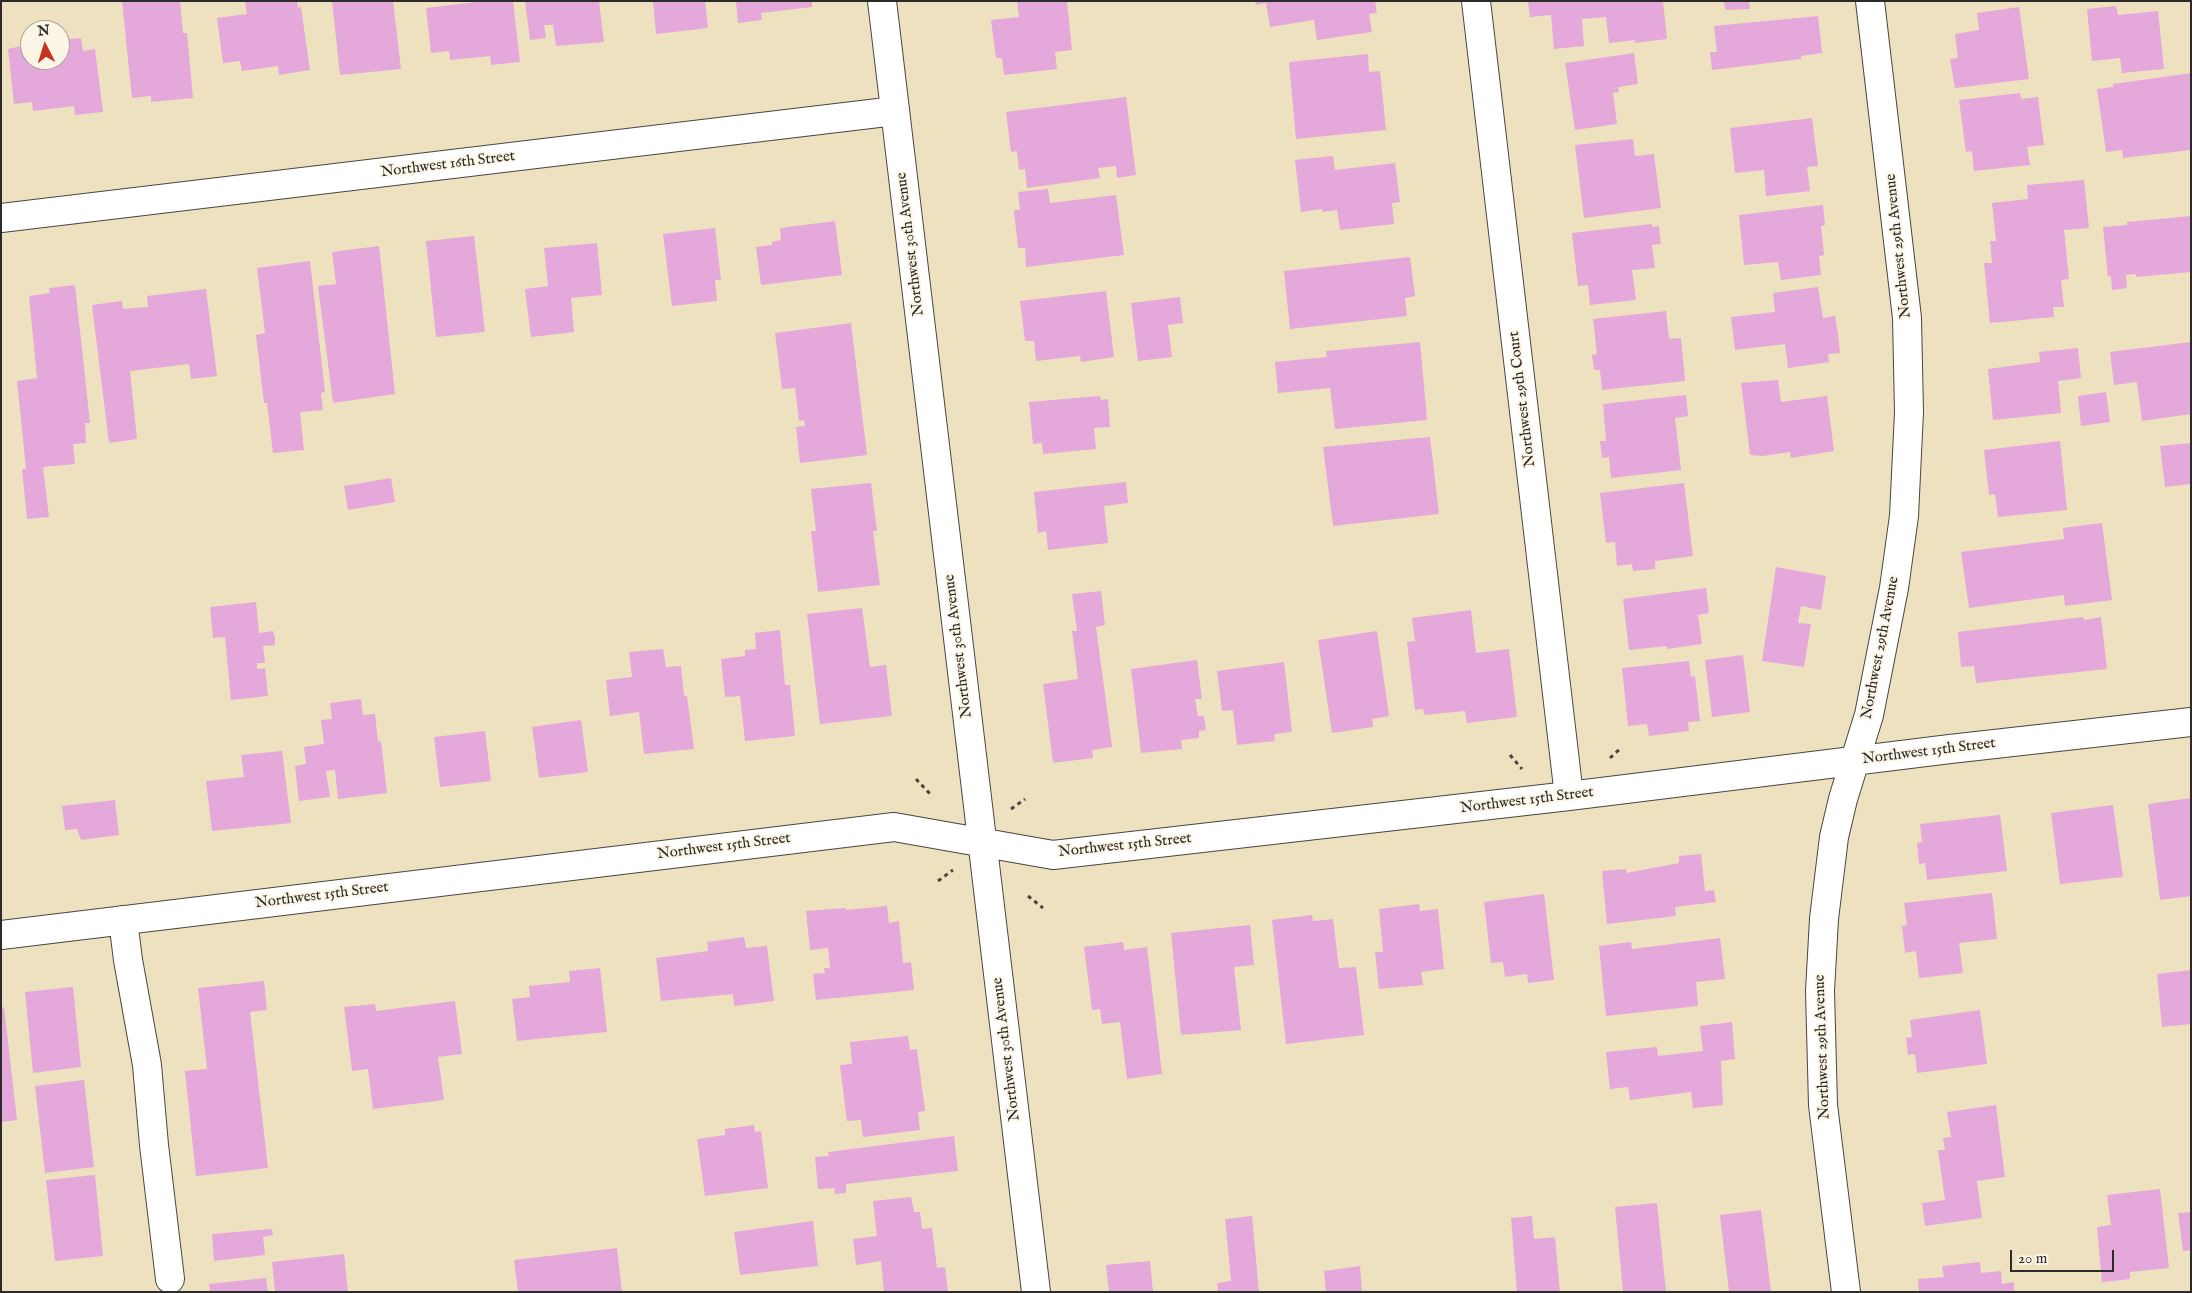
<!DOCTYPE html>
<html>
<head>
<meta charset="utf-8">
<style>
  body { margin:0 }
  #map { position:relative; width:2192px; height:1293px; overflow:hidden; background:#eee1c0; font-family:"IM FELL English",serif }
  canvas { display:block }
  .frame { position:absolute; inset:0; border:2px solid #2b2b2b; pointer-events:none }
  .north { position:absolute; left:20px; top:20px; width:50px; height:50px; box-sizing:border-box; background:#fcf5e5; border:1px solid #a8a49b; border-radius:50%; rotate:355deg; font-size:14px; font-weight:700; line-height:20px; text-align:center; color:#2b2b2b }
  .north::after { content:''; display:block; margin:auto; width:18px; height:22px; background:#c8321e; clip-path:polygon(50% 0,100% 100%,50% 72%,0 100%) }
  .scale { position:absolute; left:2010px; top:1250px; width:104px; height:22px; box-sizing:border-box; border:2px solid #2b2b2b; border-top:0; padding-left:6px; font-size:15px; line-height:18px; white-space:nowrap; color:#2b2b2b; -webkit-text-stroke:4px #fcf5e5; paint-order:stroke }
</style>
</head>
<body>
<div id="map">
<canvas width="2192" height="1293"></canvas>
<div class="frame"></div>
<div class="north">N</div>
<div class="scale">20 m</div>
</div>
<script>
const ctx = document.querySelector('canvas').getContext('2d');
ctx.lineJoin = 'round';
function fillPath(path, color) { ctx.fillStyle = color; ctx.fill(path, 'evenodd'); }
const shape = rows => new Path2D(rows.map(r => 'M' + r).join(''));
function trace(path, color, width, dash) { ctx.strokeStyle = color; ctx.lineWidth = width; ctx.lineCap = dash ? 'butt' : 'round'; ctx.setLineDash(dash || []); ctx.stroke(path); }
function write(font, color, halo, rows, align = 'center') {
  ctx.font = font + ' "IM FELL English",serif'; ctx.lineWidth = 4; ctx.setLineDash([]); ctx.textBaseline = 'middle'; ctx.strokeStyle = halo; ctx.fillStyle = color; for (const [text, x, y, turn = 0] of rows) {
    ctx.save(); ctx.translate(x, y); ctx.rotate((+turn || 0) * Math.PI / 180); ctx.textAlign = isNaN(turn) ? turn : align; if (halo) ctx.strokeText(text, 0, 0); ctx.fillText(text, 0, 0); ctx.restore();
  }
}
fillPath(shape([
  [122,1,180,1,183,33,187,33,193,98,151,102,151,96,132,98],
  [245,1,297,1,298,8,301,7,310,70,279,75,278,66,242,71,240,61,223,63,217,18,247,14],
  [332,1,393,1,401,69,340,75],
  [485,1,513,1,520,62,491,65,490,56,450,60,449,51,431,53,426,8],
  [525,1,599,1,604,42,556,46,553,25,544,25,546,38,530,40],
  [653,1,705,1,708,28,656,34],
  [736,1,812,1,812,7,761,13,762,20,738,23],
  [1017,1,1067,1,1072,50,1055,52,1057,69,1004,75,1002,58,996,58,991,20,1019,17],
  [1255,1,1375,1,1377,13,1369,14,1372,32,1317,40,1314,20,1270,27,1266,3,1256,5],
  [1528,1,1663,1,1667,39,1635,43,1635,40,1609,43,1606,17,1582,19,1584,46,1554,49,1551,15,1530,17],
  [1723,1,1749,1,1750,9,1726,10],
  [2116,6,2118,15,2158,11,2164,69,2122,73,2120,58,2092,61,2087,9],
  [2019,7,2029,79,1955,88,1950,59,1958,58,1955,34,1979,30,1977,13],
  [1818,16,1822,53,1801,56,1801,59,1712,70,1710,52,1717,52,1714,26],
  [81,38,83,51,95,49,103,112,75,115,74,106,33,111,32,102,14,104,8,49,30,44,30,60,60,60,60,40],
  [1634,53,1638,84,1618,87,1619,92,1613,93,1617,124,1575,130,1565,63],
  [1368,54,1369,72,1380,71,1386,130,1296,139,1289,62],
  [2191,73,2191,150,2123,158,2122,150,2106,152,2097,89,2113,87,2113,84],
  [2020,93,2021,99,2038,97,2044,145,2027,147,2030,165,1974,171,1972,151,1966,152,1959,100],
  [1126,97,1136,175,1117,178,1116,166,1098,168,1100,178,1027,188,1025,169,1019,170,1017,151,1011,152,1006,112],
  [1812,118,1818,166,1807,167,1810,191,1766,196,1764,170,1735,173,1730,128],
  [1633,139,1635,156,1654,154,1661,208,1584,218,1575,145],
  [1333,156,1335,170,1395,163,1400,202,1392,203,1394,224,1340,230,1337,210,1322,212,1322,209,1301,212,1295,160],
  [2084,180,2089,228,2064,230,2069,279,2061,280,2064,307,2053,307,2054,317,1990,323,1984,263,1992,263,1990,241,1996,241,1992,203,2028,199,2027,185],
  [1048,189,1050,203,1116,195,1124,255,1026,267,1025,248,1018,248,1014,210,1020,210,1018,192],
  [1823,205,1825,225,1821,226,1824,255,1819,256,1821,275,1781,280,1778,262,1744,265,1739,215],
  [2191,216,2191,272,2136,277,2136,274,2126,275,2127,288,2112,290,2111,276,2108,277,2103,227,2127,225,2127,222],
  [835,221,842,275,761,285,756,247,772,245,772,242,781,240,780,228],
  [1652,224,1652,227,1659,226,1661,244,1652,245,1655,268,1632,270,1636,300,1590,305,1588,285,1578,286,1572,233],
  [715,228,721,280,715,280,717,301,672,306,663,234],
  [474,236,485,332,436,337,426,241],
  [597,243,602,295,571,298,574,332,531,337,525,289,548,286,544,248],
  [379,246,395,394,333,403,318,286,336,284,332,252],
  [1410,257,1415,296,1405,298,1407,316,1290,329,1284,271],
  [310,261,325,392,321,393,323,410,300,412,304,450,273,453,267,403,264,403,256,335,265,333,257,268],
  [75,285,90,423,85,423,86,443,73,444,75,464,43,467,49,517,27,519,22,469,26,469,17,381,37,378,29,296,50,293,49,288],
  [1818,287,1823,318,1835,316,1838,334,1840,353,1828,354,1829,362,1788,368,1785,344,1735,350,1731,317,1775,312,1773,293],
  [206,289,217,376,191,379,189,364,130,371,137,439,109,443,92,305,122,301,123,309,148,307,147,296],
  [1106,291,1114,357,1081,362,1080,356,1036,361,1034,341,1025,341,1020,301],
  [1180,297,1183,323,1168,325,1172,357,1138,361,1131,303],
  [1666,311,1669,339,1681,338,1685,381,1602,390,1600,370,1594,370,1592,355,1597,354,1593,319],
  [851,323,867,455,800,463,796,427,805,426,804,420,799,421,795,388,782,389,775,333],
  [1420,342,1427,420,1335,429,1330,388,1278,393,1275,362,1327,357,1326,351],
  [2191,342,2191,414,2142,421,2137,382,2114,385,2110,352],
  [2078,348,2081,378,2058,381,2061,413,1993,420,1988,369,2040,362,2039,352],
  [1778,380,1781,402,1827,396,1834,451,1791,458,1790,452,1763,456,1750,455,1741,383],
  [2106,392,2110,422,2081,426,2078,396],
  [1686,395,1688,416,1675,418,1681,470,1611,478,1609,457,1602,458,1600,441,1606,441,1603,404],
  [1100,396,1101,400,1108,399,1110,427,1094,428,1096,449,1043,454,1042,443,1033,444,1029,402],
  [1430,437,1439,514,1333,526,1323,447],
  [2060,441,2067,510,1998,517,1995,494,1989,495,1984,450],
  [2191,443,2191,484,2165,487,2160,446],
  [391,478,395,502,348,510,344,486],
  [1126,482,1128,503,1104,506,1108,543,1048,550,1046,531,1038,533,1034,492],
  [871,483,877,531,873,531,880,585,818,592,811,531,816,531,811,489],
  [1684,483,1693,556,1655,561,1655,569,1633,571,1632,564,1617,566,1615,542,1606,543,1600,493],
  [2102,523,2112,600,2065,606,2064,595,1969,608,1961,552,2064,539,2063,528],
  [1776,567,1826,576,1821,610,1801,606,1798,623,1811,624,1804,667,1762,661],
  [1706,588,1709,613,1698,615,1702,644,1667,649,1667,646,1629,650,1623,599],
  [1101,591,1105,625,1096,627,1112,747,1092,750,1093,758,1053,763,1043,684,1078,679,1072,631,1077,631,1072,594],
  [256,602,259,633,273,631,275,638,275,645,263,646,265,663,257,663,257,669,265,668,268,696,231,700,225,637,213,638,210,607],
  [862,608,870,667,886,665,892,716,820,724,807,614],
  [1471,610,1476,653,1509,649,1517,717,1467,723,1465,711,1424,715,1423,709,1415,710,1407,642,1415,641,1412,618],
  [2083,617,2084,620,2101,617,2107,669,1976,683,1974,666,1961,667,1958,632],
  [780,630,785,685,790,685,795,736,745,741,740,696,725,697,721,659,745,656,745,650,756,649,755,633],
  [1377,631,1389,716,1372,719,1373,727,1332,733,1318,640],
  [663,649,666,667,681,666,684,696,687,696,694,749,644,754,639,712,610,716,606,680,632,677,629,652],
  [1743,655,1750,712,1712,717,1705,660],
  [1197,660,1202,699,1195,699,1198,716,1204,716,1206,730,1199,731,1199,738,1181,740,1182,749,1141,753,1131,669],
  [1689,661,1691,677,1695,676,1700,721,1688,722,1689,731,1649,736,1647,724,1628,726,1622,668],
  [1284,662,1292,732,1274,734,1275,741,1237,745,1233,710,1222,711,1217,671],
  [361,699,363,715,375,714,378,742,381,741,387,793,338,799,335,770,326,771,330,797,299,801,295,766,306,764,304,747,324,744,321,720,332,719,330,703],
  [581,720,588,772,539,778,532,727],
  [485,731,491,781,440,787,434,737],
  [282,751,291,823,212,831,206,781,244,777,241,755],
  [2191,798,2191,896,2160,900,2148,804],
  [115,800,119,835,81,840,77,829,65,830,62,806],
  [2113,805,2123,877,2060,884,2051,813],
  [2000,815,2007,871,1927,880,1925,863,1919,864,1917,843,1922,842,1920,824],
  [1701,854,1705,891,1714,890,1716,902,1675,907,1676,916,1607,924,1602,871,1626,869,1626,873,1679,863,1679,856],
  [1992,893,1997,939,1959,943,1963,973,1919,978,1916,951,1905,953,1902,926,1907,925,1904,903],
  [1544,894,1554,980,1528,983,1527,974,1505,977,1503,962,1491,963,1484,902],
  [1419,904,1420,911,1438,909,1444,969,1421,972,1423,985,1379,989,1375,952,1383,952,1379,909],
  [887,906,889,923,899,921,903,963,911,962,914,990,816,1000,813,974,825,973,824,968,830,968,828,948,810,950,806,911,846,908,846,910],
  [1312,915,1313,921,1333,919,1339,968,1356,967,1364,1035,1286,1044,1272,920],
  [1250,925,1254,965,1234,967,1241,1030,1181,1035,1171,933],
  [744,937,746,948,767,946,774,1001,734,1006,733,994,661,1001,656,958,708,951,707,942],
  [1720,938,1725,979,1696,982,1698,1006,1606,1016,1599,946,1631,942,1632,949],
  [1123,942,1124,950,1147,947,1162,1074,1127,1079,1120,1022,1102,1024,1100,1009,1092,1010,1084,947],
  [600,968,607,1032,517,1041,512,999,530,997,529,986,570,982,569,971],
  [2191,970,2191,1024,2162,1027,2157,974],
  [264,981,267,1010,250,1012,268,1168,196,1176,185,1071,207,1069,198,988],
  [73,987,81,1067,33,1073,25,992],
  [455,1001,462,1054,438,1057,444,1100,373,1109,368,1069,352,1071,344,1007,375,1004,376,1011],
  [4,1007,17,1120,1,1122,1,1008],
  [1980,1010,1987,1064,1917,1073,1915,1054,1908,1055,1906,1038,1912,1037,1910,1020],
  [1732,1022,1735,1059,1721,1061,1723,1105,1693,1108,1691,1092,1630,1100,1628,1087,1610,1089,1606,1052,1657,1047,1658,1056,1703,1051,1700,1026],
  [908,1036,910,1050,917,1049,925,1111,918,1112,920,1130,863,1137,861,1120,847,1121,840,1065,852,1064,850,1042],
  [84,1080,94,1167,45,1173,35,1086],
  [1996,1105,2005,1177,1977,1181,1982,1218,1925,1226,1922,1203,1945,1200,1938,1150,1945,1150,1943,1138,1951,1137,1947,1112],
  [754,1125,755,1132,761,1131,768,1188,705,1196,697,1139,725,1135,725,1129],
  [954,1136,958,1171,846,1184,846,1193,835,1194,834,1188,818,1189,815,1157,829,1156,828,1152],
  [95,1175,103,1256,55,1261,46,1180],
  [2160,1189,2169,1268,2130,1272,2130,1279,2102,1282,2097,1227,2111,1225,2107,1195],
  [911,1197,914,1212,920,1212,922,1229,932,1228,937,1268,945,1267,948,1292,884,1292,881,1261,856,1265,853,1239,877,1236,873,1201],
  [1657,1203,1666,1292,1623,1292,1615,1207],
  [1761,1210,1771,1292,1729,1292,1720,1215],
  [2191,1212,2191,1250,2183,1251,2178,1213],
  [1252,1216,1259,1292,1218,1292,1217,1283,1231,1281,1225,1219],
  [1532,1216,1534,1239,1555,1237,1560,1292,1517,1292,1511,1218],
  [813,1221,818,1266,740,1275,734,1232],
  [272,1229,273,1235,263,1237,265,1255,214,1261,212,1234],
  [617,1248,622,1292,518,1292,514,1260],
  [344,1254,348,1292,275,1292,272,1262],
  [1150,1261,1153,1292,1109,1292,1106,1265],
  [1980,1262,1981,1273,2001,1271,2002,1284,2014,1282,2014,1292,1919,1292,1918,1279,1944,1277,1942,1266],
  [1360,1266,1362,1292,1326,1292,1324,1271],
  [266,1278,268,1292,210,1292,209,1284]
]), '#e5a8da');
const minor = shape([
  [882,1,1036,1292],
  [1476,1,1569,796],
  [1,218,895,111],
  [123,920,128,960,147,1065,154,1145,170,1279],
  [1,935,894,827,1053,855,1569,796,1950,749,2191,722],
  [1846,1292,1823,1105,1820,991,1824,919,1834,837,1843,799,1869,715,1894,588,1904,516,1909,412,1907,318,1870,1]
]);
trace(minor, '#484641', 30);
trace(shape([
  [1510,755,1522,769],
  [1610,758,1621,748],
  [916,779,932,796],
  [1011,809,1025,799],
  [938,881,953,870],
  [1028,896,1043,908]
]), '#484641', 3, [4, 4]);
trace(minor, '#fff', 28);
write('15px', '#2b2b2b', '#fcf5e5', [
  ["Northwest 16th Street",448,165,-7],
  ["Northwest 30th Avenue",911,244,-97],
  ["Northwest 29th Avenue",1899,246,-96],
  ["Northwest 29th Court",1523,399,-97],
  ["Northwest 30th Avenue",959,646,-97],
  ["Northwest 29th Avenue",1881,648,-79],
  ["Northwest 15th Street",1929,752,-7],
  ["Northwest 15th Street",1527,801,-7],
  ["Northwest 15th Street",1125,846,-6],
  ["Northwest 15th Street",724,847,-7],
  ["Northwest 15th Street",322,896,-7],
  ["Northwest 29th Avenue",1823,1047,-92],
  ["Northwest 30th Avenue",1007,1049,-97]
]);
</script>
</body>
</html>
